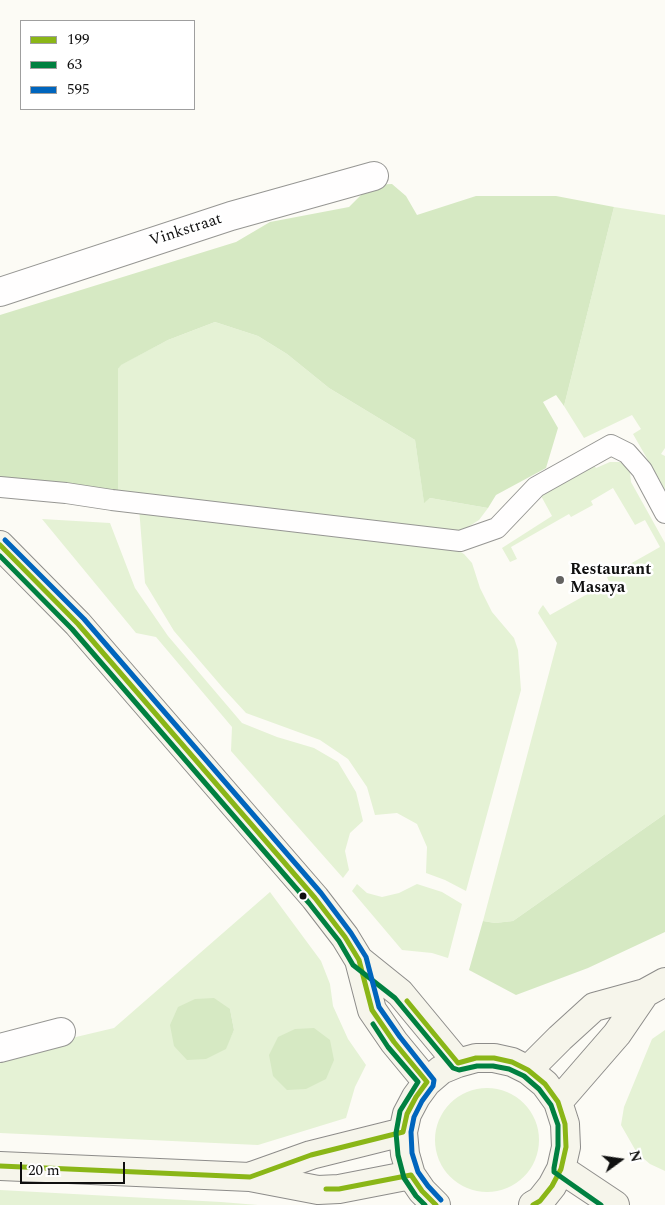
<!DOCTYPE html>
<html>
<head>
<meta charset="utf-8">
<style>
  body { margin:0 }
  #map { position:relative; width:665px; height:1205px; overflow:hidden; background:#fcfbf5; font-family:Spectral,serif }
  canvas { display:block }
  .legend { position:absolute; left:20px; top:20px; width:175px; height:90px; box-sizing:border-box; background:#fff; border:1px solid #9f9f9f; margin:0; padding:6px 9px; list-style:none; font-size:15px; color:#101010 }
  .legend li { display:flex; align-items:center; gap:10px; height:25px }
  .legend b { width:25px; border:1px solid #9f9f9f }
  .north { position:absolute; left:595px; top:1135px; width:50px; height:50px; -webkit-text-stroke:4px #fff; paint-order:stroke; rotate:76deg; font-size:14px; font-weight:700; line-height:20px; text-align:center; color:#101010 }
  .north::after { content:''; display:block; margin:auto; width:18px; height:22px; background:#101010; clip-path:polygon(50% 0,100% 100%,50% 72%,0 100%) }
  .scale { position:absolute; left:20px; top:1162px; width:105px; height:22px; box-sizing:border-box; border:2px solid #101010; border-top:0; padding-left:6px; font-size:15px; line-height:18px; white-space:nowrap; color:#101010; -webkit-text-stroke:4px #fff; paint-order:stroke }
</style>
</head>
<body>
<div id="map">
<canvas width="665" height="1205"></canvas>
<ul class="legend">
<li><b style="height:6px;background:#8ab617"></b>199</li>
<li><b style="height:6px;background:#008040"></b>63</li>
<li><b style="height:6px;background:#0065bd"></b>595</li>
</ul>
<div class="north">N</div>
<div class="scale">20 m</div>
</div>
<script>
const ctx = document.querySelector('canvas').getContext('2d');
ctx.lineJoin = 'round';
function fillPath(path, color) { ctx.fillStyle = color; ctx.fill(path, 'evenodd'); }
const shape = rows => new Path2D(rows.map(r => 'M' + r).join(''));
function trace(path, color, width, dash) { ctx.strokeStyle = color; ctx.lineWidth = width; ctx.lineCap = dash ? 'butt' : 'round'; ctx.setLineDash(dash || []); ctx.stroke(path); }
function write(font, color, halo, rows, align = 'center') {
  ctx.font = font + ' Spectral,serif'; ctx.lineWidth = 5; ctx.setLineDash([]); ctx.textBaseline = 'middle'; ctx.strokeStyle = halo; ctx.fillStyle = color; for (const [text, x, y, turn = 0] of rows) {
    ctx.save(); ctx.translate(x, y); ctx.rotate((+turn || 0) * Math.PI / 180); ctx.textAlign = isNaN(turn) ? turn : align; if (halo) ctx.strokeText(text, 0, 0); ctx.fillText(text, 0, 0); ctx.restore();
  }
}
fillPath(shape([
  [614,207,665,215,665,448,661,454,665,456,665,490,633,434,641,429,632,415,584,438,564,406],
  [215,322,258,336,287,354,329,388,415,440,424,502,430,498,488,508,479,520,457,534,118,493,118,369,120,365,168,340],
  [610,462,620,462,628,468,630,472,631,482,665,543,665,814,513,921,495,923,483,921,557,643,538,613,540,609,543,605,550,615,609,582,607,577,660,547,645,520,635,525,613,488,591,501,593,505,571,517,569,514,511,547,517,559,510,562,502,548,552,516,540,494,592,463,596,468],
  [139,508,454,548,464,554,472,563,480,588,492,612,514,638,518,650,521,690,466,891,445,880,426,873,427,847,417,824,397,813,375,815,367,787,348,759,320,740,246,713,223,688,174,631,145,583],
  [42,519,110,523,135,588,168,636,242,723,277,737,314,748,338,762,356,792,363,821,350,833,345,851,349,870,343,878,231,751,232,727,156,637,136,633],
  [357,884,367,893,382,897,399,893,417,884,442,892,462,904,448,958,432,953,402,950,352,891],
  [270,892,321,961,330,984,333,1006,348,1039,366,1065,355,1087,346,1118,258,1145,0,1133,0,1055,114,1028],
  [230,1009,234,1030,225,1049],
  [665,1030,665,1171,650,1164,637,1153,621,1125,624,1107,652,1039],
  '435 1140a52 52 0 1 1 104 0a52 52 0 1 1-104 0Z',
  [0,1190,221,1202,258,1205,0,1205]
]), '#e5f2d5');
fillPath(shape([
  [392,184,406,196,417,215,476,196,556,196,614,207,564,406,556,395,543,402,558,428,546,468,496,495,488,508,430,498,424,503,415,440,329,388,287,354,258,336,215,322,168,340,121,365,118,369,118,493,0,477,0,315,236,242,270,222,349,207,364,192,367,185],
  [665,814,665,932,588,968,516,995,469,970,483,921,495,923,513,921],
  [214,998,230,1009,234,1030,226,1049,206,1059,187,1060,174,1046,170,1025,178,1007,195,999],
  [314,1028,330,1040,334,1060,326,1079,306,1089,287,1090,273,1076,269,1055,278,1037,295,1029]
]), '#d6e9c3');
const lane = shape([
  [0,487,66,493,112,500,460,541,497,528,536,487,611,445,627,453,642,470,665,513]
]);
const street = shape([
  [0,292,231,216,374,176],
  [0,1048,61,1032]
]);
const secondary = shape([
  [0,545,78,624,315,898,345,937,359,960,372,1010,394,1042,427,1082],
  [359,960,400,993,458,1063],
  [528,1070,560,1038,594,1007,645,993,665,982],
  [558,1102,617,1034,645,993],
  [0,1166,250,1177,318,1190,339,1189,411,1175],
  [561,1169,615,1205],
  [252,1176,311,1155,403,1132],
  [436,1205,422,1191,411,1175,405,1154,403,1132,407,1114,416,1097,427,1082,441,1070,458,1063,476,1058,494,1058,512,1062,528,1070,545,1084,558,1102,565,1124,566,1147,561,1169,552,1186,540,1201,533,1205]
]);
trace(lane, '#969693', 22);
trace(street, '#969693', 30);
trace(secondary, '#8d8c8a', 30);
trace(lane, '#fffefe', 20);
trace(street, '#fffefe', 28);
trace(secondary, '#f6f5eb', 28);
trace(shape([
  [0,545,78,624,315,898,345,937,359,960,372,1010,394,1042,427,1082,416,1097,407,1114,403,1132,311,1155,250,1177,0,1166],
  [407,1001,458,1063,476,1058,494,1058,512,1062,528,1070,545,1084,558,1102,565,1124,566,1147,561,1169,552,1186,540,1201,533,1205],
  [326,1189,339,1189,411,1175,422,1191,436,1205]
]), '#8ab617', 5);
trace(shape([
  [0,556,72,629,309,903,339,941,353,965,395,998,453,1068,459,1070,477,1066,493,1066,509,1069,524,1076,539,1089,551,1105,558,1125,558,1146,554,1168,554,1172,601,1205],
  [373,1024,388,1047,418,1082,400,1111,396,1133,398,1155,404,1178,416,1196,425,1205]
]), '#008040', 5);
trace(shape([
  [5,540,84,619,321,893,351,933,366,957,379,1007,400,1037,434,1080,433,1086,422,1101,414,1117,411,1132,412,1153,418,1172,428,1186,441,1200]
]), '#0065bd', 5);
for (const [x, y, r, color] of [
  [560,580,5,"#636260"],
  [303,896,4.5,"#101010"]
]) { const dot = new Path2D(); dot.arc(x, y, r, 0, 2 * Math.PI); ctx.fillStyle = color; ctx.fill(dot); trace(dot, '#fff', 2); }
write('16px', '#101010', '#fff', [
  ["Vinkstraat",186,231,-18]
]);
write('bold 16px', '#101010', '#fff', [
  ["Restaurant",570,571],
  ["Masaya",570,589]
], 'left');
</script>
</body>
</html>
